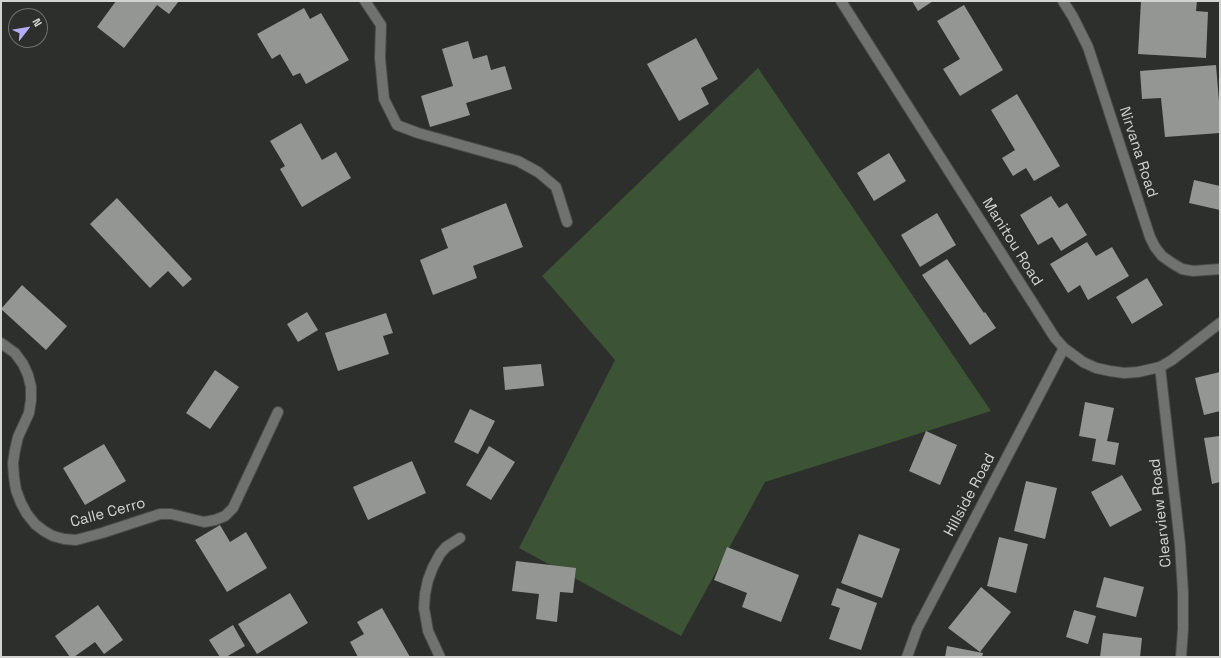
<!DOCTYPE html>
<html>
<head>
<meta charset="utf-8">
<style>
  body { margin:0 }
  #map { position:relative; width:1221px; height:658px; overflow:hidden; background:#2d2f2c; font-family:"Space Grotesk",sans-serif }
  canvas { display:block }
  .frame { position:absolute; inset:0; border:2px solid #d3d4d2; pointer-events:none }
  .north { position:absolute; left:8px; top:8px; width:40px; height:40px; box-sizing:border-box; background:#2d2f2c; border:1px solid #6f716e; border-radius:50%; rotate:59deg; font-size:11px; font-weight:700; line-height:16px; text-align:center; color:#d3d4d2 }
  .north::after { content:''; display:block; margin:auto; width:14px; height:18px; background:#b4acf9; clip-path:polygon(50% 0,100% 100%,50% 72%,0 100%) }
</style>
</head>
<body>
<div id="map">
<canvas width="1221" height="658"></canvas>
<div class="frame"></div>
<div class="north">N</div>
</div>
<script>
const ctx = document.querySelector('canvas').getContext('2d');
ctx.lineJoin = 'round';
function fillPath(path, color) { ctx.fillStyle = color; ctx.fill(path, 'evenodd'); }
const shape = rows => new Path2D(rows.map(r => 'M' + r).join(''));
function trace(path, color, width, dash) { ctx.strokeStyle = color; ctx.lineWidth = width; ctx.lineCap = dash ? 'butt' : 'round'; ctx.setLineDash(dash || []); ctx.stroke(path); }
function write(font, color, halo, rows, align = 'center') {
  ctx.font = font + ' "Space Grotesk",sans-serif'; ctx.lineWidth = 4; ctx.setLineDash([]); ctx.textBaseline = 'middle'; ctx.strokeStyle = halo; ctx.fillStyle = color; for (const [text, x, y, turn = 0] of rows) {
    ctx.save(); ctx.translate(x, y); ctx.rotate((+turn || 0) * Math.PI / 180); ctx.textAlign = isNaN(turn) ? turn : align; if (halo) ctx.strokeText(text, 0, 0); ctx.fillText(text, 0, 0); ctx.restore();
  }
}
fillPath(shape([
  [758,68,991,411,765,482,681,636,519,548,615,360,542,276]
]), '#3d5335');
fillPath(shape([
  [116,1,179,1,169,14,157,5,124,48,97,27],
  [912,1,933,1,918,11],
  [1141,1,1197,1,1196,11,1208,12,1206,58,1138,54],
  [964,5,1003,70,960,96,943,69,960,59,937,21],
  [304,8,310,19,321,13,349,60,306,84,300,73,293,76,280,54,272,59,257,34],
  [696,38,718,79,701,88,709,104,679,121,647,64],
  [468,41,473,59,487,55,491,70,505,66,512,89,466,103,470,115,430,127,421,96,453,86,442,49],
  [1216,65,1220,113,1220,133,1165,137,1161,98,1142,99,1140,71],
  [1017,94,1060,166,1034,181,1026,168,1013,176,1002,158,1015,150,991,110],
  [301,123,322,160,336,152,351,178,302,207,280,169,285,166,270,141],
  [889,153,906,181,874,201,857,173],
  [1194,180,1220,186,1220,210,1189,203],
  [1051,196,1059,208,1067,203,1087,235,1061,251,1052,237,1038,245,1020,215],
  [117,198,192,279,183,287,168,271,150,288,90,224],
  [506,203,523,247,473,266,477,278,433,295,420,260,448,248,441,229],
  [937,213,956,245,920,267,901,235],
  [1087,242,1096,256,1112,247,1129,276,1088,300,1080,285,1068,293,1050,264],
  [947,259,984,313,985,312,996,328,970,345,922,275],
  [1147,278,1163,305,1132,324,1116,297],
  [22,285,67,326,46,350,1,309],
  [307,312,318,330,298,342,287,324],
  [386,313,393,333,383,336,389,354,338,371,325,333],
  [541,364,544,386,505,390,503,367],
  [215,370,239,387,210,429,186,413],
  [1220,372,1220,411,1204,415,1195,378],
  [1085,402,1114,408,1107,441,1119,443,1115,465,1092,461,1096,439,1079,436],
  [470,409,495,421,478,454,454,442],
  [926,431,957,445,940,485,909,471],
  [1220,436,1220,482,1212,484,1204,438],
  [104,444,126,481,85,505,63,468],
  [489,446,515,462,491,500,466,485],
  [412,461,426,493,368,520,353,487],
  [1122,475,1142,510,1110,527,1091,492],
  [1026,481,1057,488,1045,539,1014,531],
  [220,525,230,542,246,532,267,568,227,592,195,540],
  [859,534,900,549,882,598,841,583],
  [999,537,1028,544,1016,593,987,586],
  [727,547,799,575,781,622,742,607,747,593,714,580],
  [516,561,576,568,573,593,560,592,557,622,536,619,539,594,512,591],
  [1104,577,1144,587,1136,617,1096,607],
  [981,587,1011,612,980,652,948,628],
  [837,588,877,603,861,650,829,639,840,608,831,605],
  [290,593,308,623,257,654,238,624],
  [98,605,123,640,104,654,95,642,74,657,70,657,55,636],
  [382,608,410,657,358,657,350,642,364,634,357,622],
  [1074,610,1096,616,1088,644,1066,637],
  [233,625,245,646,226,657,220,657,209,640],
  [1103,633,1142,638,1140,657,1100,657],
  [947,646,983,653,982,657,945,657]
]), '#939692');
const lane = shape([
  [365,1,381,25,380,58,384,99,397,125,418,133,518,161,538,172,556,187,567,222]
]);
const street = shape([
  [841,1,1055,338,1064,348,1083,362,1096,368,1110,371,1124,373,1138,372,1160,367,1172,360,1220,323],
  [1063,1,1073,17,1088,47,1150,237,1155,247,1162,256,1172,263,1182,269,1193,271,1220,269],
  [1,343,15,353,23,364,28,375,31,387,31,400,29,413,18,437,15,450,13,463,14,477,16,490,21,503,27,514,35,524,44,531,53,536,64,539,76,540,102,533,160,514,171,514,204,522,215,520,225,516,233,508,278,412],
  [1160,367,1180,544,1183,592,1183,630,1181,657],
  [440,657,428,631,424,608,425,594,428,580,433,567,440,554,446,547,460,538],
  [907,657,917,629,1064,348]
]);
trace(lane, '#4a4c4a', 12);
trace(street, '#4a4c4a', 12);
trace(lane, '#6f726f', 10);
trace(street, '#6f726f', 10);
write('15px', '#d3d4d2', '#2d2f2c', [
  ["Nirvana Road",1138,152,72],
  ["Manitou Road",1012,242,58],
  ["Hillside Road",970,495,-62],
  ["Calle Cerro",108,513,-15],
  ["Clearview Road",1161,513,-96]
]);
</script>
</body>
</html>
